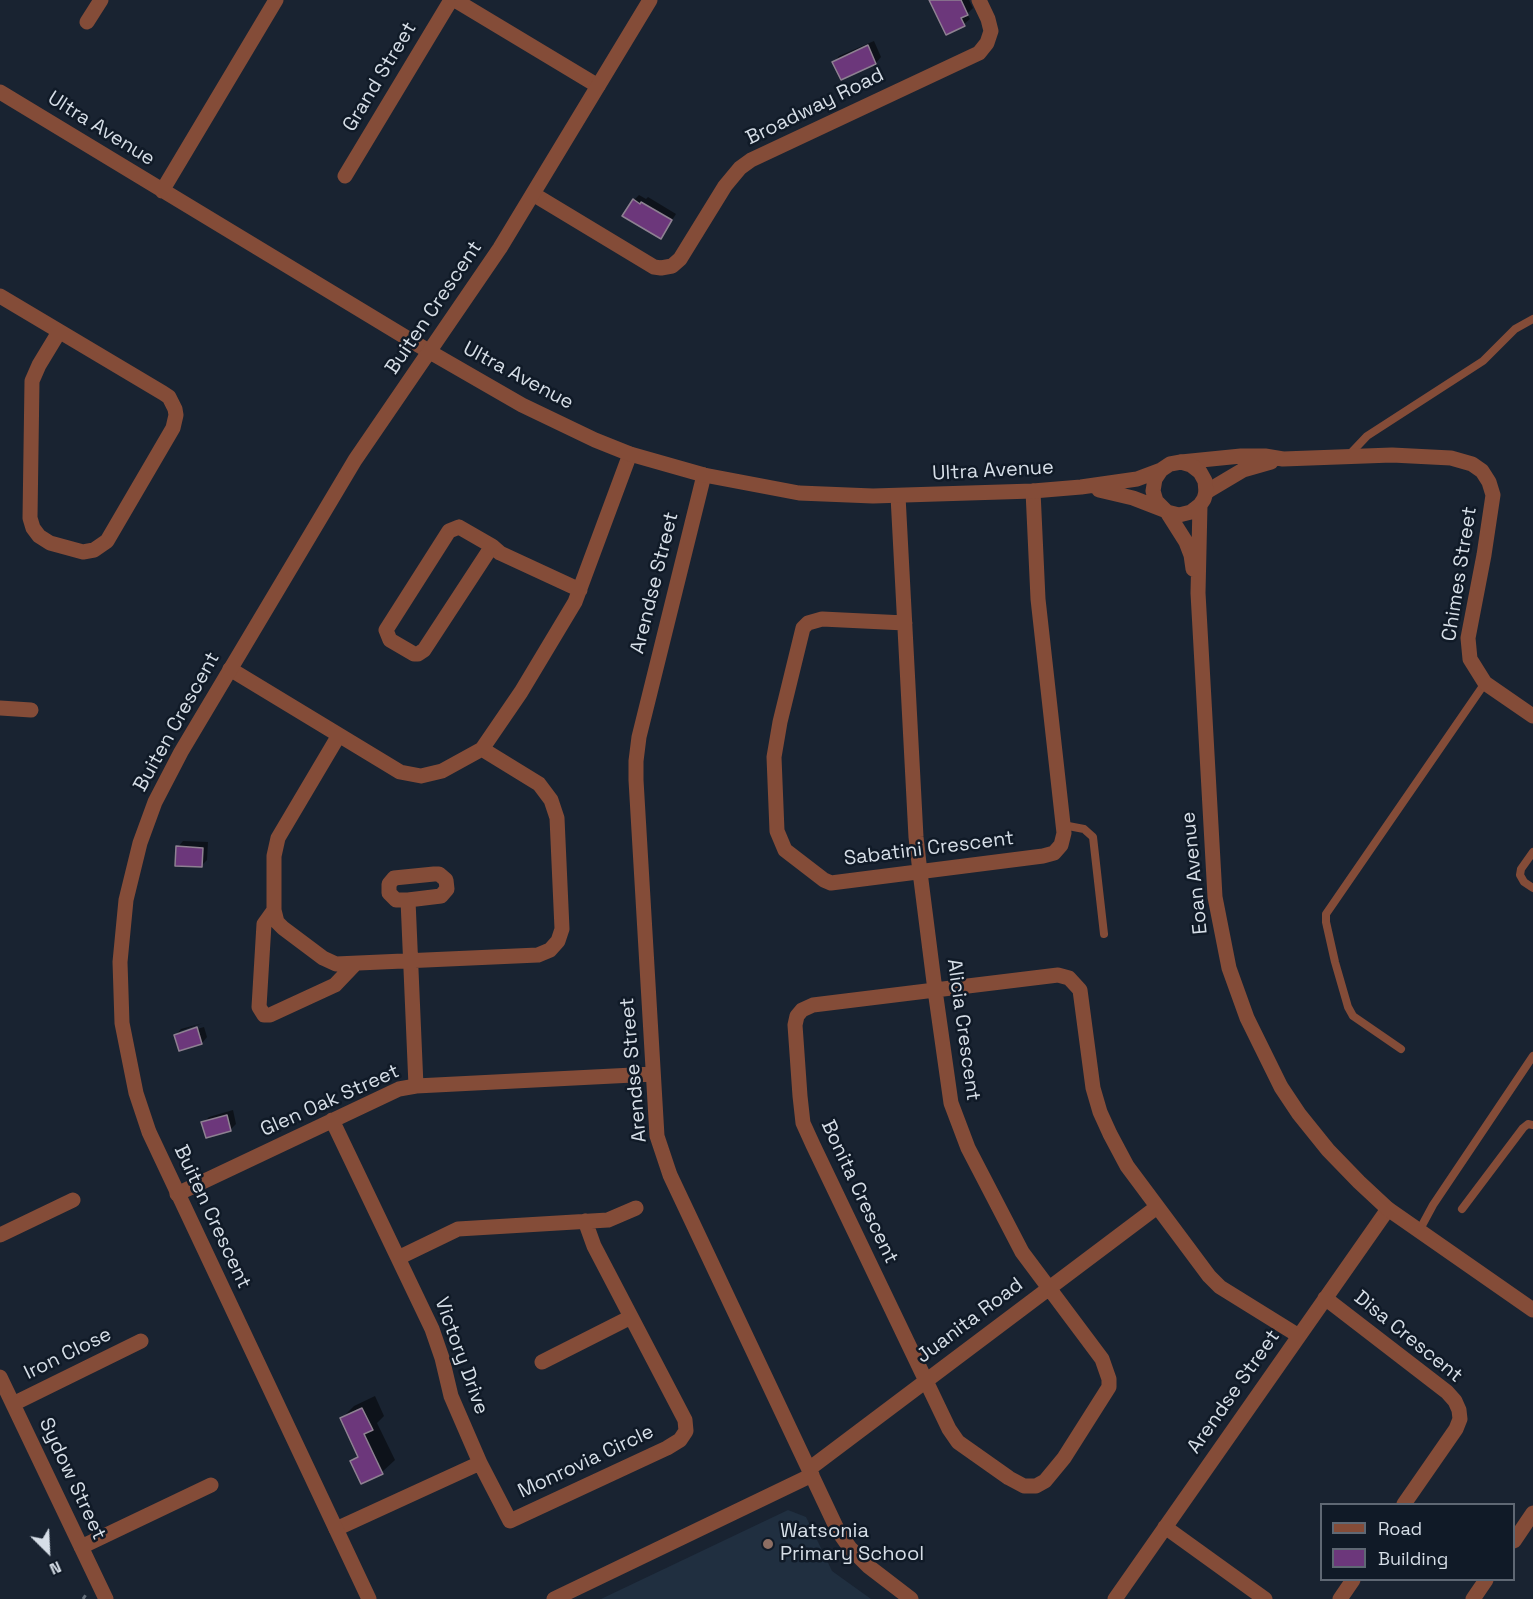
<!DOCTYPE html>
<html>
<head>
<meta charset="utf-8">
<style>
  body { margin:0 }
  #map { position:relative; width:1533px; height:1599px; overflow:hidden; background:#192331; font-family:"Space Grotesk",sans-serif }
  canvas { display:block }
  .legend { position:absolute; left:1320px; top:1503px; width:195px; height:78px; box-sizing:border-box; background:#101a27; border:2px solid #5f6874; margin:0; padding:8px 10px; list-style:none; font-size:18px; color:#d6dee7 }
  .legend li { display:flex; align-items:center; gap:12px; height:30px }
  .legend b { width:30px; border:2px solid #5f6874 }
  .north { position:absolute; left:18px; top:1521px; width:60px; height:60px; -webkit-text-stroke:4px #101a27; paint-order:stroke; rotate:156deg; font-size:16px; font-weight:700; line-height:24px; text-align:center; color:#d6dee7 }
  .north::after { content:''; display:block; margin:auto; width:21px; height:27px; background:#d6dee7; clip-path:polygon(50% 0,100% 100%,50% 72%,0 100%) }
</style>
</head>
<body>
<div id="map">
<canvas width="1533" height="1599"></canvas>
<ul class="legend">
<li><b style="height:8px;background:#844c38"></b>Road</li>
<li><b style="height:16px;background:#6c377b"></b>Building</li>
</ul>
<div class="north">N</div>
</div>
<script>
const ctx = document.querySelector('canvas').getContext('2d');
ctx.lineJoin = 'round';
function fillPath(path, color) { ctx.fillStyle = color; ctx.fill(path, 'evenodd'); }
const shape = rows => new Path2D(rows.map(r => 'M' + r).join(''));
function trace(path, color, width, dash) { ctx.strokeStyle = color; ctx.lineWidth = width; ctx.lineCap = dash ? 'butt' : 'round'; ctx.setLineDash(dash || []); ctx.stroke(path); }
function write(font, color, halo, rows, align = 'center') {
  ctx.font = font + ' "Space Grotesk",sans-serif'; ctx.lineWidth = 5; ctx.setLineDash([]); ctx.textBaseline = 'middle'; ctx.strokeStyle = halo; ctx.fillStyle = color; for (const [text, x, y, turn = 0] of rows) {
    ctx.save(); ctx.translate(x, y); ctx.rotate((+turn || 0) * Math.PI / 180); ctx.textAlign = isNaN(turn) ? turn : align; if (halo) ctx.strokeText(text, 0, 0); ctx.fillText(text, 0, 0); ctx.restore();
  }
}
fillPath(shape([
  [788,1510,806,1517,832,1571,871,1599,601,1599]
]), '#202f40');
fillPath(shape([
  [931,0,969,0,973,8,967,14,970,19,964,24],
  [874,41,881,57,876,63,841,78,834,62,839,56],
  [639,195,646,199,648,197,676,214,661,237,634,200],
  [183,841,208,842,207,860,201,866,178,847],
  [203,1023,180,1031,180,1034,204,1027,207,1037,202,1043,176,1035,181,1029],
  [233,1110,236,1124,231,1129,207,1136,203,1123,209,1117],
  [375,1396,384,1416,377,1423,395,1460,382,1472,352,1461,359,1455,341,1419,354,1406]
]), '#0007');
const building = shape([
  [929,0,961,0,968,15,961,18,965,26,946,35,929,0],
  [868,45,876,64,841,80,832,62,868,45],
  [633,199,640,204,641,202,672,220,661,239,622,216,633,199],
  [176,846,203,848,202,867,175,866,176,846],
  [197,1027,202,1044,179,1051,174,1035,197,1027],
  [227,1115,231,1131,206,1138,201,1122,227,1115],
  [362,1408,373,1430,364,1434,383,1474,361,1484,350,1461,358,1457,340,1418,362,1408]
]);
fillPath(building, '#6c377b');
trace(building, '#8e8192', 1.5);
trace(shape([
  [83,1599,87,1593]
]), '#656e7a', 3, [4.5, 3]);
trace(shape([
  [1349,455,1367,436,1483,361,1515,329,1533,319],
  [1063,825,1084,829,1093,837,1104,934],
  [1533,852,1521,869,1520,875,1524,882,1533,888],
  [1401,1049,1353,1016,1348,1007,1335,962,1326,922,1326,914,1485,683],
  [1462,1209,1523,1128,1528,1124,1533,1125],
  [1419,1231,1433,1205,1533,1056]
]), '#844c38', 8);
trace(shape([
  [455,0,598,86],
  [87,22,101,0],
  [0,92,430,352],
  [345,176,451,0],
  [162,191,276,0],
  [533,194,654,267,661,268,672,266,680,259,725,186,740,168,751,160,979,53,987,43,991,31,988,19,979,0],
  [0,296,163,393,169,397,175,409,176,415,173,428,107,541,94,550,83,552,50,543,39,536,33,528,30,518,32,381,39,365,59,332],
  [1181,462,1241,456,1265,456,1283,459,1392,455,1451,458,1472,464,1482,471,1489,482,1493,495,1484,555,1468,638,1470,659,1485,683,1533,716],
  [704,475,639,737,636,761,636,780,657,1136,670,1175,838,1531,850,1548,868,1566,911,1599],
  [1206,492,1243,470,1271,462],
  [898,496,916,837,920,872,935,990,951,1103,968,1148,1022,1252,1102,1359,1109,1379,1109,1387,1064,1458,1045,1481,1036,1486,1024,1486,1009,1478,958,1442,949,1429,813,1145,803,1123,800,1096,795,1025,797,1016,802,1010,813,1005,935,990,1058,975,1069,978,1080,990,1093,1088,1100,1112,1110,1134,1127,1166,1209,1276,1220,1287,1299,1336],
  [459,527,492,546,424,650,418,654,414,654,390,640,386,630,449,531,459,527],
  [492,546,500,553,580,590],
  [905,623,822,619,808,623,803,628,780,722,774,757,777,831,785,850,824,880,831,883,1043,856,1054,853,1061,845,1064,833,1038,599,1033,491],
  [230,669,400,772,421,776,442,771,482,749,521,692,575,602,630,454],
  [0,708,31,710],
  [339,735,278,838,274,856,274,910,277,922,283,928,323,958,336,964,538,955,550,950,558,941,562,929,557,818,551,800,539,784,482,749],
  [408,900,396,900,389,893,389,884,394,878,434,874,439,874,446,880,447,889,441,896,408,900,416,1086],
  [274,910,264,924,259,1007,264,1015,270,1015,335,985,355,964],
  [332,1120,432,1329,442,1358,451,1396,480,1463,510,1521,667,1448,680,1440,686,1431,685,1420,594,1246,585,1221],
  [177,1194,399,1089,416,1086,653,1074],
  [0,1235,73,1200],
  [398,1258,458,1229,608,1220,636,1208],
  [1325,1298,1447,1392,1455,1401,1459,1410,1460,1419,1456,1429,1404,1504],
  [542,1362,631,1317],
  [0,1377,106,1599],
  [13,1404,141,1341],
  [809,1469,1157,1207],
  [1165,1527,1265,1599],
  [336,1529,480,1463],
  [81,1547,211,1485],
  [554,1599,812,1475],
  [1115,1599,1388,1209],
  [1340,1599,1353,1580]
]), '#844c38', 15);
trace(shape([
  [430,352,522,405,595,440,630,454,704,475,799,493,873,496,1033,491,1081,487,1137,479,1161,470],
  [1099,490,1133,498,1164,510],
  [1200,505,1198,593,1215,897,1229,968,1247,1018,1281,1087,1299,1114,1328,1150,1359,1182,1388,1209,1533,1310],
  [1167,512,1179,515,1191,512,1200,505,1204,499,1206,492,1205,481,1200,472,1191,465,1181,462,1170,464,1161,470,1155,479,1153,491,1156,501,1167,512,1186,542,1191,555,1193,569],
  [1514,1541,1533,1513],
  [369,1599,149,1132,136,1093,122,1023,120,962,126,900,140,843,155,802,181,752,355,460,500,248,650,0],
  [1473,1599,1486,1580]
]), '#844c38', 15);
for (const [x, y, r, color] of [
  [768,1544,6,"#8d6e63"]
]) { const dot = new Path2D(); dot.arc(x, y, r, 0, 2 * Math.PI); ctx.fillStyle = color; ctx.fill(dot); trace(dot, '#101a27', 2); }
write('20px', '#d6dee7', '#101a27', [
  ["Grand Street",380,77,-59],
  ["Broadway Road",815,107,-26],
  ["Ultra Avenue",101,129,32],
  ["Buiten Crescent",434,308,-56],
  ["Ultra Avenue",518,376,28],
  ["Ultra Avenue",993,471,-3],
  ["Chimes Street",1460,574,-81],
  ["Arendse Street",655,583,-76],
  ["Buiten Crescent",177,722,-61],
  ["Sabatini Crescent",929,849,-7],
  ["Eoan Avenue",1195,873,-96],
  ["Alicia Crescent",963,1030,82],
  ["Arendse Street",634,1070,-95],
  ["Glen Oak Street",330,1101,-24],
  ["Bonita Crescent",859,1192,65],
  ["Buiten Crescent",212,1217,65],
  ["Juanita Road",970,1321,-37],
  ["Disa Crescent",1408,1337,39],
  ["Iron Close",68,1354,-26],
  ["Victory Drive",461,1356,70],
  ["Arendse Street",1234,1392,-55],
  ["Monrovia Circle",586,1462,-25],
  ["Sydow Street",72,1479,65]
]);
write('20px', '#d6dee7', '#101a27', [
  ["Watsonia",780,1532],
  ["Primary School",780,1555]
], 'left');
</script>
</body>
</html>
